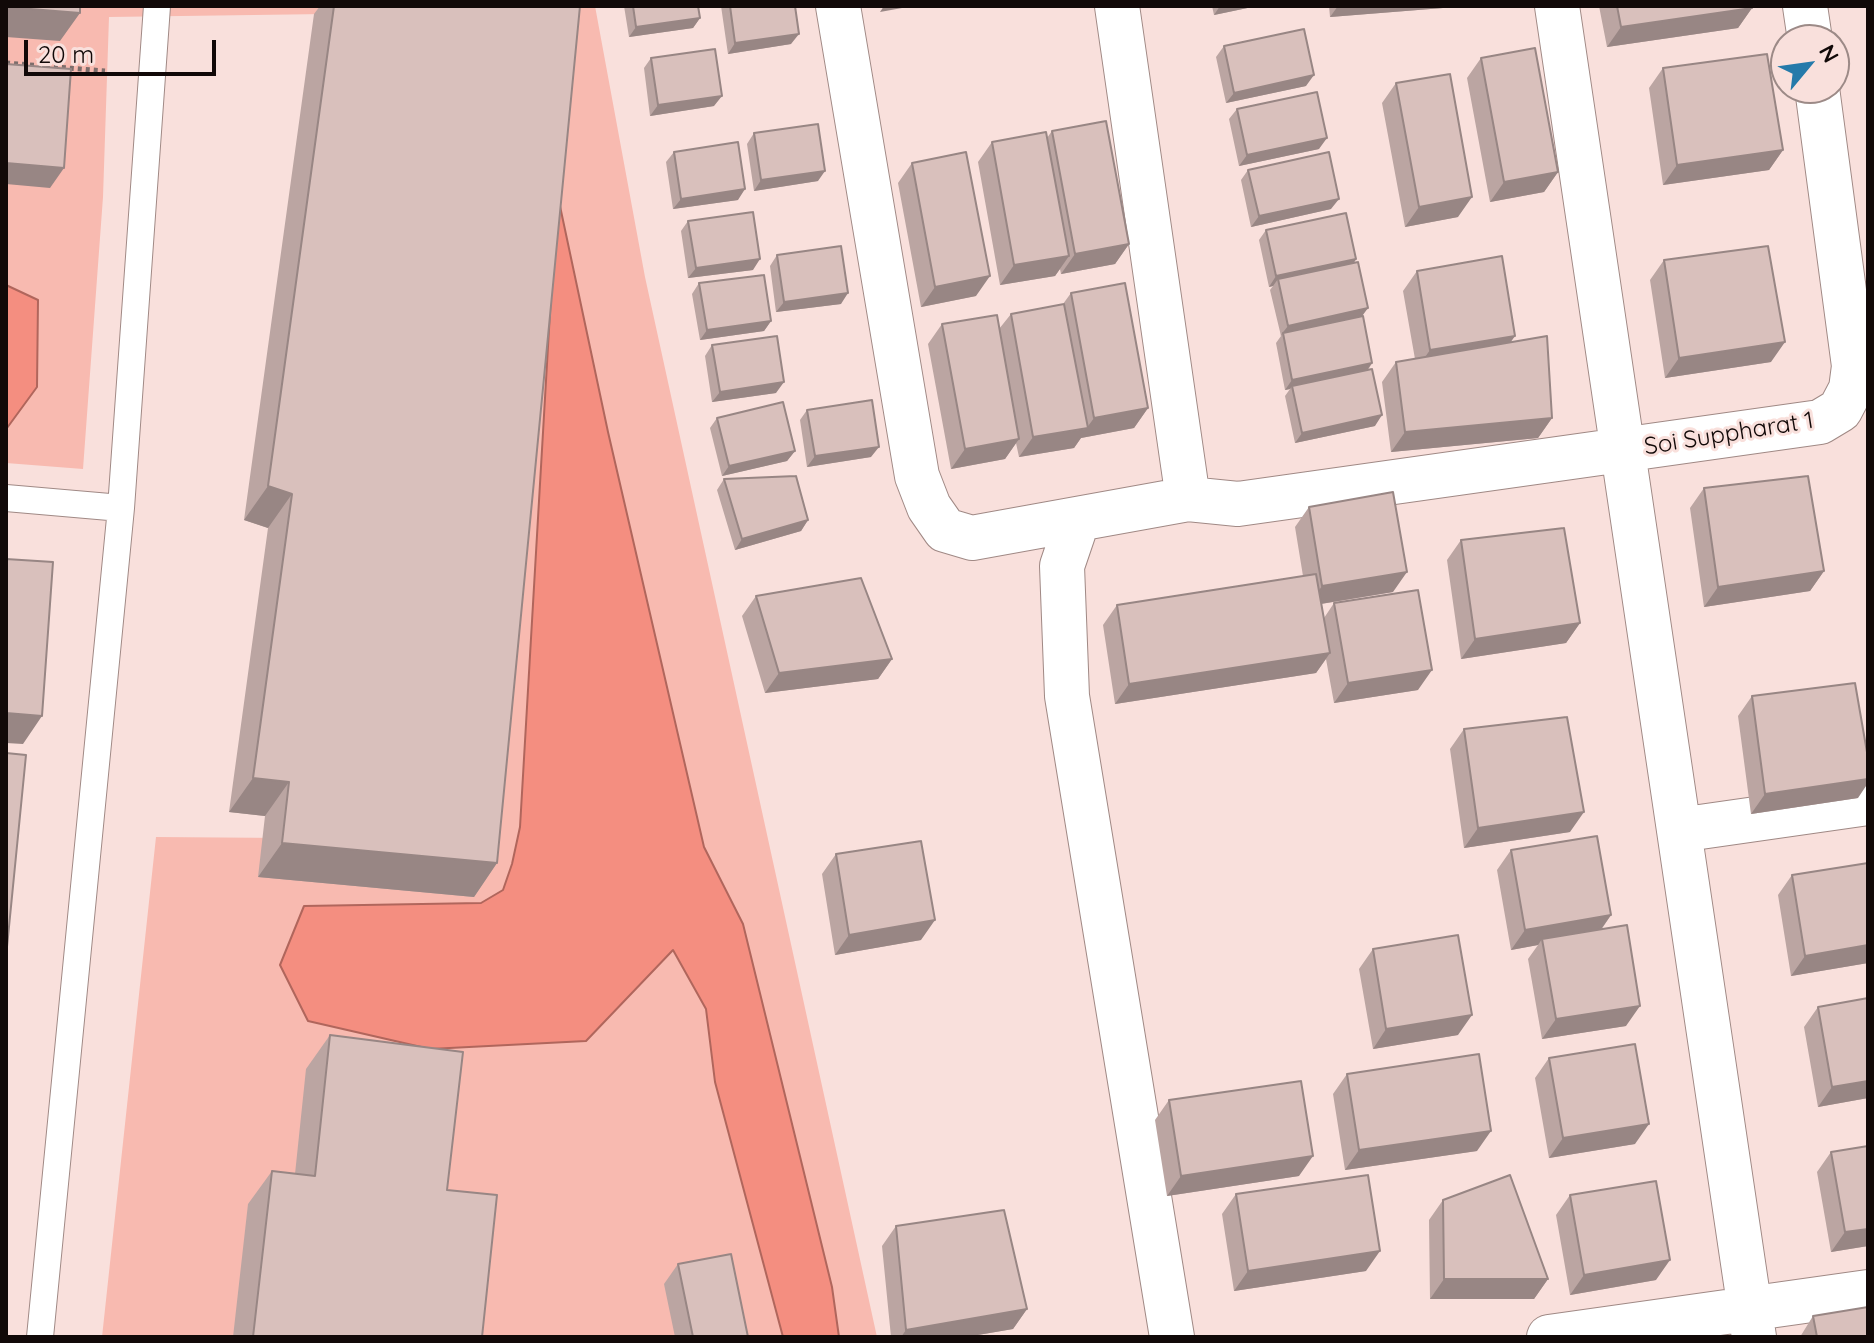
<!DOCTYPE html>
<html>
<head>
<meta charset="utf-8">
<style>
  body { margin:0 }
  #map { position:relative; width:1874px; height:1343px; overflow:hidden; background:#f9e0dc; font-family:Quicksand,sans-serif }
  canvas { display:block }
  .frame { position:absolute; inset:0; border:8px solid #110908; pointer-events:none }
  .north { position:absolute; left:1770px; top:24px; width:80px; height:80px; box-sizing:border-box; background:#f9e0dc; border:2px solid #9c8a87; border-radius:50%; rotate:61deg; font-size:22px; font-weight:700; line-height:32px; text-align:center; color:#110908 }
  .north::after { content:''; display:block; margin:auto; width:28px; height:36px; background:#257aaa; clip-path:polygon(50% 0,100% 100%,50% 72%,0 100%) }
  .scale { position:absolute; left:24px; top:40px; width:192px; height:36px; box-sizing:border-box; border:4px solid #110908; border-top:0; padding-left:10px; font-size:24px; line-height:28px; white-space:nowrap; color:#110908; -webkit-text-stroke:6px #f9e0dc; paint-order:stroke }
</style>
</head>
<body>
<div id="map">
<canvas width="1874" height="1343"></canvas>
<div class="frame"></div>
<div class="north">N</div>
<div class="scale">20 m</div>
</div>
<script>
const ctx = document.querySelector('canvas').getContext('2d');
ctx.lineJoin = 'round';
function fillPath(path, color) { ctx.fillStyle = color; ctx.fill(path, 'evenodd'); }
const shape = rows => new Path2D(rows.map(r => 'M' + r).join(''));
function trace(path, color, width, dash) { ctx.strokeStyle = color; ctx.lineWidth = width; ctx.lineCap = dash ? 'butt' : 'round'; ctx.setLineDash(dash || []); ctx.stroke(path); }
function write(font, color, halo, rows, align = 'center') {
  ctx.font = font + ' Quicksand,sans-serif'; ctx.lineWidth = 6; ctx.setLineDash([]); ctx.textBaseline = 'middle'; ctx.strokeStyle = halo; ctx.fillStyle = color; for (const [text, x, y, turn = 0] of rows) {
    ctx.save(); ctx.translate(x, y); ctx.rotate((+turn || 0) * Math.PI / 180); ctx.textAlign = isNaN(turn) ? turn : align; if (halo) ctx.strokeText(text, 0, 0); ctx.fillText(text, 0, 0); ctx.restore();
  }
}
fillPath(shape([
  [6,6,595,6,645,277,877,1337,839,1337,832,1287,743,924,704,847,607,432,558,197,520,827,512,864,503,890,481,903,304,906,586,1041,672,949,706,1009,715,1082,783,1337,102,1337,156,837,418,839,470,12,109,17,103,197,83,469,6,463,6,428,38,300,6,285]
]), '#f8bab0');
const water = shape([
  [557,192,608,432,704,847,743,924,832,1287,839,1337,783,1337,715,1082,706,1009,673,950,586,1041,430,1049,308,1021,280,965,304,906,481,903,503,890,512,864,520,827,557,192],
  [6,285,38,300,37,387,7,428,6,285]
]);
fillPath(water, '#f48e80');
trace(water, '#b0665c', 2);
const service = shape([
  [6,498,121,508,157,6],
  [40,1337,121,508]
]);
const minor = shape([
  [838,6,917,476,929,507,945,530,972,538,1188,499,1238,504,1820,422,1840,410,1851,389,1854,366,1817,88],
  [1117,6,1188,499],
  [1557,6,1754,1337],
  [1805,6,1810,40],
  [1078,519,1062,566,1067,696,1172,1337],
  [1679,830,1868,803],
  [1549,1337,1868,1292]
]);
trace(service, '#a08985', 28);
trace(minor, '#a08985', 46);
trace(shape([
  [6,63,105,71]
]), '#7d6d6b', 5, [4, 4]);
trace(service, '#fff', 26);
trace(minor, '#fff', 44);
fillPath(shape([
  [320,6,580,6,497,863,474,897,258,877,265,816,229,812,268,528,244,520,314,14],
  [624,6,698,6,700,18,693,28,629,37],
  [721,6,795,6,791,44,728,54],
  [1212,6,1257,6,1214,15],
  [1329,6,1444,6,1443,8,1330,17],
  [1599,6,1752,6,1752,8,1738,28,1607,47],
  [1224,46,1306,86,1226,103,1216,57],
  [651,58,714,106,650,116,644,68],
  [1481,58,1558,172,1544,192,1490,202,1467,78],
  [1663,68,1783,150,1769,170,1663,185,1649,88],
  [1396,83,1458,217,1405,227,1382,103],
  [1237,109,1319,149,1239,166,1229,119],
  [1052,131,1129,244,1115,264,1061,274,1060,269,1055,276,1000,285,978,162,992,142,1047,138],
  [754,133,818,181,754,191,747,144],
  [674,152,738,200,673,209,666,162],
  [912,163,976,296,921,307,898,183],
  [1248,170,1331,209,1251,227,1241,180],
  [688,221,753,270,688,278,681,231],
  [1266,230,1356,259,1354,263,1363,316,1372,363,1368,370,1375,426,1295,443,1285,396,1290,389,1285,390,1276,343,1281,336,1270,290,1273,286,1269,287,1259,240],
  [777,255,841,304,776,312,770,266],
  [1664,260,1771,362,1665,378,1650,280],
  [1417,271,1511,342,1552,418,1538,438,1391,452,1382,382,1396,362,1415,359,1403,291],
  [699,283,771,321,764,331,700,340,692,294],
  [1071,293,1148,408,1134,428,1081,438,1074,448,1019,457,1016,443,1005,459,951,469,928,344,942,324,999,329,1011,314,1063,304],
  [712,345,776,393,712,402,705,356],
  [807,410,871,457,807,467,800,420],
  [717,418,795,451,787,461,722,476,710,428],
  [724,479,808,520,801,531,735,550,717,490],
  [1704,488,1824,571,1810,591,1704,607,1690,508],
  [1309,507,1393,592,1321,604,1324,618,1334,603,1418,690,1334,703,1326,659,1316,673,1115,704,1103,625,1117,605,1303,576,1295,527],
  [1461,540,1580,623,1566,643,1461,659,1447,560],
  [756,596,892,659,878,679,765,693,742,616],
  [1752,696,1858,798,1751,814,1738,716],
  [1464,729,1570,832,1464,848,1450,749],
  [1511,850,1611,915,1601,930,1626,1026,1542,1039,1528,959,1538,945,1511,950,1497,870],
  [836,854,921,940,835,955,822,874],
  [1868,863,1868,963,1791,976,1778,895,1792,875],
  [1373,949,1458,1035,1373,1049,1359,969],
  [1818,1007,1868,1098,1818,1107,1804,1027],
  [330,1035,447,1190,482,1337,233,1337,248,1204,272,1171,295,1174,306,1069],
  [1549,1058,1635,1144,1549,1158,1535,1078],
  [1347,1074,1477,1151,1345,1170,1333,1094],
  [1169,1100,1299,1176,1167,1196,1155,1120],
  [1831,1152,1868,1246,1831,1252,1817,1172],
  [1236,1194,1366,1271,1234,1291,1222,1214],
  [1570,1195,1656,1280,1570,1295,1556,1215],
  [1443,1200,1548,1279,1534,1299,1430,1299,1429,1220],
  [896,1226,1027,1309,1013,1329,966,1337,891,1337,882,1246],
  [678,1264,748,1337,675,1337,664,1284],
  [1813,1316,1868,1337,1800,1337]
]), '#bba5a2');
fillPath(shape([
  [884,6,913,6,880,12],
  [1220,6,1257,6,1214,15],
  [1338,6,1444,6,1443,8,1330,17],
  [6,7,80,13,60,41,6,37],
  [1752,8,1738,28,1607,47,1621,27],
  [700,18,693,28,629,37,636,27],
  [799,34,791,44,728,54,735,43],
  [1314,75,1306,86,1226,103,1234,93],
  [722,96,714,106,650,116,658,105],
  [1327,138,1319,149,1239,166,1247,155],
  [1783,150,1769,170,1663,185,1677,165],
  [6,163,64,168,50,188,6,184],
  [825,171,818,181,754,191,761,180],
  [1558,172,1544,192,1490,202,1504,182],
  [745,189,738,200,673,209,681,199],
  [1472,197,1458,217,1405,227,1419,207],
  [1339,199,1331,209,1251,227,1259,216],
  [1129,244,1115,264,1061,274,1075,254],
  [1069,256,1055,276,1000,285,1014,265],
  [760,259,753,270,688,278,696,268],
  [1356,259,1349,270,1278,279,1273,286,1269,287,1276,276],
  [990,276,976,296,921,307,935,287],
  [848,293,841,304,776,312,784,302],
  [1368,308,1360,319,1283,333,1280,336,1288,326],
  [771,321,764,331,700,340,707,330],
  [1515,336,1501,356,1416,370,1430,350],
  [1785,342,1771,362,1665,378,1679,358],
  [1372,363,1365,373,1292,386,1290,389,1285,390,1292,380],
  [784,382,776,393,712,402,720,392],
  [1148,408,1134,428,1081,438,1074,448,1019,457,1033,437,1086,429,1094,418],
  [1382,415,1375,426,1295,443,1302,433],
  [1552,418,1538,438,1391,452,1405,432],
  [1019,439,1005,459,951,469,965,449],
  [879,447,871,457,807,467,815,456],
  [795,451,787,461,722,476,729,466],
  [268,486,292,494,268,528,244,520],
  [808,520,801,531,735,550,742,539],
  [1824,571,1810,591,1704,607,1718,587],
  [1407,572,1393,592,1308,606,1322,586],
  [1580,623,1566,643,1461,659,1475,639],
  [1330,653,1316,673,1115,704,1129,684],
  [892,659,878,679,765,693,779,673],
  [1432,670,1418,690,1334,703,1348,683],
  [6,713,42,716,23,744,6,743],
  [253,778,289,782,265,816,229,812],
  [1868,779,1868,783,1858,798,1751,814,1765,794],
  [1584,812,1570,832,1464,848,1478,828],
  [282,843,497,863,474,897,258,877],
  [1611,915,1597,935,1542,939,1538,945,1511,950,1525,930],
  [935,920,921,940,835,955,849,935],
  [1868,945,1868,963,1791,976,1805,956],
  [1640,1006,1626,1026,1542,1039,1556,1019],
  [1472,1015,1458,1035,1373,1049,1386,1029],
  [1868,1081,1868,1098,1818,1107,1832,1087],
  [1649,1124,1635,1144,1549,1158,1563,1138],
  [1491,1131,1477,1151,1345,1170,1359,1150],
  [1313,1156,1299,1176,1167,1196,1181,1176],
  [1868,1229,1868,1246,1831,1252,1845,1232],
  [1380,1251,1366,1271,1234,1291,1248,1271],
  [1670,1260,1656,1280,1570,1295,1584,1275],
  [1444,1279,1548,1279,1534,1299,1430,1299],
  [1027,1309,1013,1329,966,1337,901,1337,906,1330]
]), '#988684');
const building = shape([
  [6,6,80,6,80,13,6,7,6,6],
  [334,6,580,6,497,863,282,843,289,782,253,778,292,494,268,486,334,6],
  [633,6,698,6,700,18,636,27,633,6],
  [730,6,795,6,799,34,735,43,730,6],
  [1617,6,1752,6,1752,8,1621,27,1617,6],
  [1304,29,1314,75,1234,93,1224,46,1304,29],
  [1535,48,1558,172,1504,182,1481,58,1535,48],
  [715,49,722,96,658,105,651,58,715,49],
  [1767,54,1783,150,1677,165,1663,68,1767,54],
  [6,64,71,69,64,168,6,163,6,64],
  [1450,74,1472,197,1419,207,1396,83,1450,74],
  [1317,92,1327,138,1247,155,1237,109,1317,92],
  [1106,121,1129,244,1075,254,1052,131,1106,121],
  [818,124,825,171,761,180,754,133,818,124],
  [1046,132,1069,256,1014,265,992,142,1046,132],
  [738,142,745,189,681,199,674,152,738,142],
  [966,152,990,276,935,287,912,163,966,152],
  [1329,152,1339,199,1259,216,1248,170,1329,152],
  [753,212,760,259,696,268,688,221,753,212],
  [1346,213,1356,259,1276,276,1266,230,1346,213],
  [841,246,848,293,784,302,777,255,841,246],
  [1768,246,1785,342,1679,358,1664,260,1768,246],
  [1502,256,1515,336,1430,350,1417,271,1502,256],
  [1358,262,1368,308,1288,326,1278,279,1358,262],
  [764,275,771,321,707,330,699,283,764,275],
  [1125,283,1148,408,1094,418,1071,293,1125,283],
  [1064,304,1088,428,1033,437,1011,314,1064,304],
  [997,315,1019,439,965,449,942,324,997,315],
  [1363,316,1372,363,1292,380,1283,333,1363,316],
  [777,336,784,382,720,392,712,345,777,336],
  [1547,336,1552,418,1405,432,1396,362,1547,336],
  [1372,369,1382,415,1302,433,1292,386,1372,369],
  [872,400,879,447,815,456,807,410,872,400],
  [783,402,795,451,729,466,717,418,783,402],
  [796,476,808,520,742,539,724,479,796,476],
  [1808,476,1824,571,1718,587,1704,488,1808,476],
  [1393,492,1407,572,1322,586,1309,507,1393,492],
  [1564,528,1580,623,1475,639,1461,540,1564,528],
  [6,559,53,562,42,716,6,713,6,559],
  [1316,574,1330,653,1129,684,1117,605,1316,574],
  [861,578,892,659,779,673,756,596,861,578],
  [1418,590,1432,670,1348,683,1334,603,1418,590],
  [1855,683,1868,758,1868,779,1765,794,1752,696,1855,683],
  [1567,717,1584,812,1478,828,1464,729,1567,717],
  [6,753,26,755,6,957,6,753],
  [1597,836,1611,915,1525,930,1511,850,1597,836],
  [921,841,935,920,849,935,836,854,921,841],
  [1868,863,1868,945,1805,956,1792,875,1868,863],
  [1627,925,1640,1006,1556,1019,1542,939,1627,925],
  [1458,935,1472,1015,1386,1029,1373,949,1458,935],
  [1868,998,1868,1081,1832,1087,1818,1007,1868,998],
  [330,1035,463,1052,447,1190,497,1195,482,1337,253,1337,272,1171,315,1176,330,1035],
  [1635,1044,1649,1124,1563,1138,1549,1058,1635,1044],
  [1479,1054,1491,1131,1359,1150,1347,1074,1479,1054],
  [1301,1081,1313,1156,1181,1176,1169,1100,1301,1081],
  [1868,1146,1868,1229,1845,1232,1831,1152,1868,1146],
  [1368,1175,1380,1251,1248,1271,1236,1194,1368,1175],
  [1510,1175,1548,1279,1444,1279,1443,1200,1510,1175],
  [1656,1181,1670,1260,1584,1275,1570,1195,1656,1181],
  [1004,1210,1027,1309,906,1330,896,1226,1004,1210],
  [731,1254,748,1337,693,1337,678,1264,731,1254],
  [1868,1307,1868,1337,1817,1337,1813,1316,1868,1307]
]);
fillPath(building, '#d9c0bc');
trace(building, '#988684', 2);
write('24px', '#110908', '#f9e0dc', [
  ["Soi Suppharat 1",1729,434,-9]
]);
</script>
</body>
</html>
